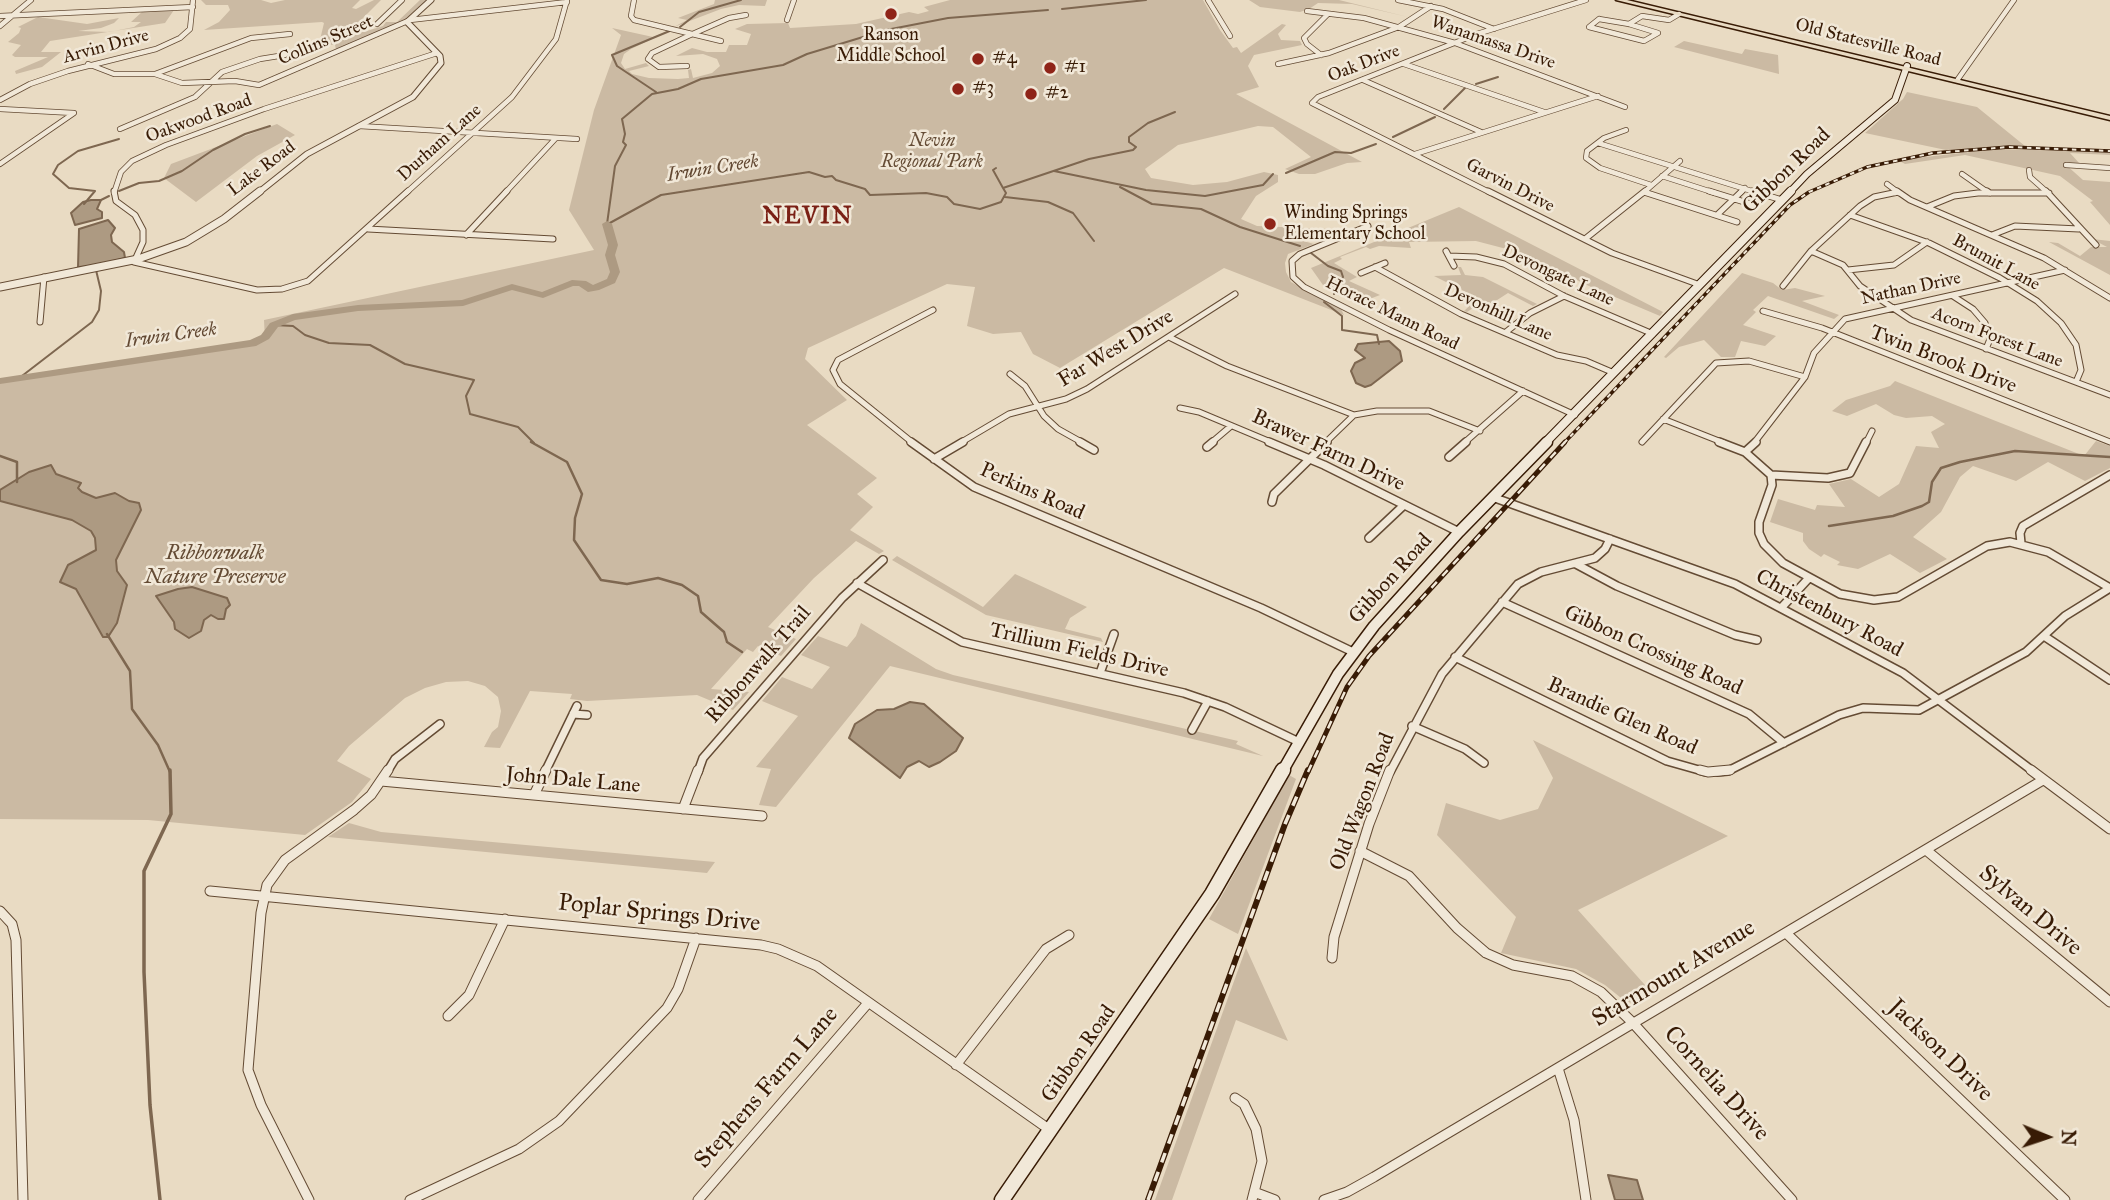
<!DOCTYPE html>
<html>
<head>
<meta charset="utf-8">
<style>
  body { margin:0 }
  #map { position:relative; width:2110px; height:1200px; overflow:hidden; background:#e9dbc3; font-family:"IM FELL Great Primer",serif }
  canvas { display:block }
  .north { position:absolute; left:2012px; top:1102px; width:70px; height:70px; -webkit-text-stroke:5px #f1e8d8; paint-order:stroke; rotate:92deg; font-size:19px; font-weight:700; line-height:28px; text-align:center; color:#381b05 }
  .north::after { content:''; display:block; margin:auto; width:24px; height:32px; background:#381b05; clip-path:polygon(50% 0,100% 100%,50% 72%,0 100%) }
</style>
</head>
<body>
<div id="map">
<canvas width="2110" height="1200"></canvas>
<div class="north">N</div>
</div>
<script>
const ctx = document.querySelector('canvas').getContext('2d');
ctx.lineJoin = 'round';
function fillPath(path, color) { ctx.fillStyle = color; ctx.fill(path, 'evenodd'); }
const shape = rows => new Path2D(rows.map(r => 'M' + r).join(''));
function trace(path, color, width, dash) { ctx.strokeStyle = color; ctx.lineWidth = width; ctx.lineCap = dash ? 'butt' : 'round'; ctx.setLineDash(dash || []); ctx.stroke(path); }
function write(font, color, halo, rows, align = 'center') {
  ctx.font = font + ' "IM FELL Great Primer",serif'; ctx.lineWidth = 5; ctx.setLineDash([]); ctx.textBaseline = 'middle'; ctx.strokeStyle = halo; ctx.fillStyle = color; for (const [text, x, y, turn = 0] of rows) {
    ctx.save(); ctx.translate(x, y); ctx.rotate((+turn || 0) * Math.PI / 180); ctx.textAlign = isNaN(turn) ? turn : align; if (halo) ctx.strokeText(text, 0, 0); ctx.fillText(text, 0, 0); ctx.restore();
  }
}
fillPath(shape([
  [201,0,261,0,271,3,285,0,360,0,352,8,356,9,374,0,381,0,355,26,356,30,367,31,383,26,386,22,397,22,420,0,426,0,403,21,336,50,335,45,319,44,324,23,322,22,204,30,219,22,230,10,228,5,206,5],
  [715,0,767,0,765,6,739,5,721,9,674,27,687,20,678,18,714,4],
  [950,0,1203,0,1220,30,1233,48,1237,47,1241,53,1282,24,1286,25,1278,34,1281,40,1300,41,1302,45,1254,55,1248,66,1259,87,1236,94,1362,162,1347,163,1315,174,1299,174,1285,169,1311,157,1273,127,1258,126,1178,145,1145,169,1151,178,1193,185,1227,182,1264,172,1278,175,1278,182,1256,196,1241,219,1257,226,1330,229,1330,232,1324,233,1286,232,1289,237,1314,244,1288,254,1285,263,1286,272,1291,282,1341,309,1344,315,1224,268,1060,368,1033,354,1021,332,993,334,967,326,975,287,947,284,808,348,805,359,847,400,807,425,877,478,857,494,873,507,850,530,884,551,879,554,856,541,814,578,768,627,796,639,781,656,758,646,753,652,747,649,711,689,749,692,733,710,697,695,587,701,570,699,572,694,530,691,500,748,484,747,492,732,498,727,501,711,498,697,485,686,468,681,446,682,425,688,405,698,349,746,337,761,371,779,352,802,305,835,148,820,0,819,0,381,256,343,265,340,264,320,594,250,569,210,594,110,621,35,612,28,653,37,671,30,631,49,624,54,621,63,625,69,646,63,649,66,629,71,632,74,649,78,678,79,689,78,688,70,691,69,693,78,712,73,720,66,717,59,703,54,676,56,692,48,707,52,726,52,729,45,747,45,751,34,735,29,747,24,788,23,790,28,856,24,909,12,918,14,929,11,924,7],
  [1249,0,1339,0,1408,17,1352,4,1318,3,1309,9,1300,12,1260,7],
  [174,10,165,23,50,41,41,52,61,52,42,67,16,74,15,71,48,57,15,57,12,55,21,45,8,42,19,33,21,28,18,27,38,17,87,24,119,18,114,23,101,28,78,31,109,32,134,27,141,22,131,22,143,11],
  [1684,41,1742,54,1745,49,1778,55,1779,74,1674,47],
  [1907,92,1977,107,2025,146,1946,150,1865,133,1903,99],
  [277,124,295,135,257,156,196,202,164,178,171,164],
  [1998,149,2110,152,2110,155,2070,153,2080,164,2065,164,2083,180,2110,182,2110,225,2090,202,2093,201,2060,176,1965,155,1905,164,1898,160],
  [1459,207,1663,312,1660,316,1589,286,1522,253,1476,241,1409,242,1411,248,1379,246,1370,249,1366,247,1340,257,1342,259,1334,263,1357,277,1349,281,1380,295,1359,303,1323,285,1311,268],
  [2092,239,2110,241,2110,275,2049,242,2058,243,2080,256,2091,247,2107,247],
  [1458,267,1461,267,1465,275,1483,277,1537,304,1533,306,1508,293,1491,304,1484,301,1467,312,1464,311,1478,298,1434,276,1461,275],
  [1742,273,1773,283,1782,290,1795,288,1825,296,1802,301,1839,315,1834,319,1768,296,1753,310,1756,312,1743,325,1776,336,1765,346,1741,341,1735,357,1721,357,1704,340,1679,347,1666,358,1664,357],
  [1895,381,2084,456,2096,441,2110,446,2110,468,2085,481,2048,462,2016,481,1973,466,1960,477,1941,512,1913,537,1947,559,1920,573,1890,554,1858,569,1837,565,1840,562,1824,554,1821,557,1809,549,1803,541,1803,533,1770,522,1778,499,1815,510,1817,505,1845,507,1829,484,1851,479,1879,497,1899,484,1916,446,1939,448,1931,432,1945,424,1932,416,1906,418,1894,415,1876,404,1847,416,1832,411,1846,400,1890,386],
  [897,556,983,607,1015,574,1087,607,1070,618,1065,629,1101,638,1103,642,986,615,892,560],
  [861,623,936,669,953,675,1238,741,1236,744,1263,756,890,666,776,807,759,805,771,769,756,767,798,716,762,701,782,677,812,689,830,667,801,655,818,636,847,647,856,636],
  [1533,740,1728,836,1578,910,1653,994,1636,1003,1626,1002,1605,985,1576,969,1501,953,1516,917,1437,835,1446,803,1500,820,1538,809,1553,778],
  [1289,775,1296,779,1238,934,1209,919],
  [349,823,381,832,715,862,707,873,328,837],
  [1246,948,1288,1041,1236,1020,1172,1200,1155,1200]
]), '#cbbaa3');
const water = shape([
  [91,200,101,200,97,209,102,212,102,218,75,225,71,213,83,202,91,200],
  [108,220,115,228,111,235,112,242,124,252,125,258,96,266,78,267,79,229,108,220],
  [1389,341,1400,351,1402,361,1371,385,1365,387,1356,383,1351,371,1355,363,1365,358,1355,350,1358,344,1389,341],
  [51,465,56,474,81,483,78,488,82,492,96,498,115,493,129,501,139,503,141,510,116,560,117,571,127,585,117,623,108,637,103,637,76,589,60,582,68,565,96,550,95,538,91,531,72,520,0,501,0,490,29,472,51,465],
  [192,587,227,598,230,605,226,609,224,619,218,619,211,615,204,620,201,631,189,638,175,629,174,622,156,596,178,589,192,587],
  [910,702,924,704,963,738,956,751,940,762,929,767,919,761,907,767,900,778,849,738,855,724,877,710,894,709,910,702],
  [1608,1175,1637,1180,1643,1200,1615,1200,1608,1175]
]);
fillPath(water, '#ad9a82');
trace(water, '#7e6750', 2);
trace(shape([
  [1062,9,1146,0],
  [680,27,699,12,741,0],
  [1476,84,1498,77],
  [656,92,617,66,612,55,672,30],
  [1444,109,1465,88],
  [1393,137,1435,117],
  [996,168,993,170,1003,188],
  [1054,171,1146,190,1205,196,1263,185,1273,174],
  [1286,173,1335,152,1351,153,1376,144],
  [1120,187,1152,204,1201,209,1240,227,1300,246],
  [1003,188,1089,159,1133,150,1136,147,1129,142,1129,137,1148,123,1175,112],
  [119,191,139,183,159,181,182,171,213,150,245,134,270,126],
  [1005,197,1048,202,1073,213,1094,241],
  [101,200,109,196],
  [84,204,95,191,69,188,53,174,58,165,78,151,119,139],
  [607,224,615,166,626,145,623,142,625,134,622,119,652,94,678,89,701,79,783,65,807,54,886,30,948,18,1048,10],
  [608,224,661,195,809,172,825,177,832,176,836,180,865,189,870,195,926,193,947,197,954,204,980,209,1001,202,1006,193,1003,188],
  [1311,253,1328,266,1341,271,1343,277,1334,294],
  [1324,302,1342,316,1342,330,1377,335,1379,344],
  [274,325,293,326,305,335,329,343,370,345,405,364,474,380,466,396,470,414,518,427,534,443],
  [18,379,92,322,99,310,101,291,96,270]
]), '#7e6750', 2);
trace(shape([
  [531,442,567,462,582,494,575,518,574,540,601,580,627,584,658,578,682,585,698,596,701,612,724,632,727,642,742,652],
  [0,456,17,462,17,482],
  [1829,526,1893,516,1922,506,1929,502,1932,482,1941,468,1960,462,2015,451,2110,457],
  [107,634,130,671,132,709,158,745,170,772]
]), '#7e6750', 2.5);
trace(shape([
  [160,1200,150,1105,144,972,144,871,171,814,170,770]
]), '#7e6750', 3.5);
fillPath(shape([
  [607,221,612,224,618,245,615,255,620,272,615,283,599,290,588,292,579,286,573,286,543,298,512,290,463,306,358,311,295,320,278,327,269,339,256,346,0,384,0,378,250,340,261,335,270,323,293,314,358,305,462,300,512,284,542,292,572,280,586,281,593,285,607,279,610,272,605,255,608,245,602,224,607,221]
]), '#ad9a82');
const minorFar3 = shape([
  [634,0,631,16,634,20,721,41],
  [1208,0,1230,36],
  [1398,0,1443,9,1494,29],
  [1307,11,1364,18,1455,43,1625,107],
  [0,16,193,7],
  [1599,19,1629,24,1658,33,1644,41,1589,27,1599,19],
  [787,20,794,0],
  [377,24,402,0],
  [1629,24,1642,16,1669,20,1679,14],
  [0,26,31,0],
  [1321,55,1307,44,1304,38,1328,14],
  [88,64,114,74,155,74,182,83,235,81,259,85,410,20,567,2],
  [1278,64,1329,53,1399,27,1431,6],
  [1404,64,1544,112],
  [687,66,659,67,648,59,652,53,688,36,729,18,746,15],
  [155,74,251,38,290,34],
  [1958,79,2014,0],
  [1363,80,1481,132],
  [0,100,30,84,68,71,156,49,180,38,190,29,193,0],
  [0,109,74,113,0,164],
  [359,126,577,139],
  [120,129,195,97,222,72,260,59,285,55],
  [1626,130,1604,138,1587,151,1586,158,1600,168,1651,185],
  [1598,143,1758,193],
  [1415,154,1598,96],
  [2066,165,2110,168],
  [2029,170,2030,177,2048,193],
  [1962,174,1989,193],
  [1662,176,1715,193],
  [1887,184,1899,193],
  [114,193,121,172,132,161,166,145,264,109,437,53],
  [406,193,512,97,556,39,567,0],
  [505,193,556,138],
  [1491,193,1312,103,1318,97,1477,34,1586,0],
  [1643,193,1680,161],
  [1740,193,1745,188],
  [1895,193,1898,192]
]);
const minorFar2 = shape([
  [114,191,116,201,135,215,143,230,143,242,134,262,257,290,282,289,308,281,408,191],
  [1488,191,1612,253,1700,285],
  [1709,191,1754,205],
  [1752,191,1782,200],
  [1897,191,1910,200,2044,258,2110,298],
  [1987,191,1990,193],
  [2046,191,2096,245],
  [1644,192,1737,222],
  [1927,207,1954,196,1978,193,2049,193],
  [1717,215,1742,191],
  [1850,215,1929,243,2000,278,2037,301,2061,323,2076,345,2081,370,2076,382],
  [1368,226,1300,254,1292,261,1293,277,1304,287,1389,330,1575,415],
  [368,229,553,239],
  [466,235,507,191],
  [1992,235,2015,226,2079,229],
  [1585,239,1645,191],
  [1446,251,1454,266],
  [1811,251,1843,265,1860,286,1911,320,2110,395],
  [1449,256,1476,257,1504,264,1564,296,1653,334],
  [1375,267,1461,314,1557,355,1586,361,1614,373],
  [1848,270,1894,265,1927,242],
  [1361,273,1385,263],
  [1783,286,1811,251,1860,206,1874,197,1898,192],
  [1953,296,1973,309,1985,323,1990,339,1986,349],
  [1763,311,1822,328,2110,442],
  [40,322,44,277],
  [1506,332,1530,313,1564,296],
  [1169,337,1227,366,1354,415],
  [1010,374,1025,386,1044,416,1058,429,1083,443],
  [1180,408,1199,412,1273,443],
  [1663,419,1724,443],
  [1642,442,1716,363,1749,361,1805,377],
  [913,443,840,384,833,370,838,360,933,310],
  [960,443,1009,414,1066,399,1087,389,1235,294],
  [1211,443,1231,426],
  [1325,443,1354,415,1377,411,1429,411,1480,431],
  [1464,443,1523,391],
  [1754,443,1805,377,1814,353,1845,319,2065,270],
  [1866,443,1872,431]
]);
const minorFar1 = shape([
  [911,442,974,487,1261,608,1353,652],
  [1080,442,1094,450],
  [1269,442,1324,465,1459,532],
  [1719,442,1745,452,1771,475,1772,485,1759,522,1759,533,1764,544,1783,563,1840,594,1874,600,1898,597,1987,546,2010,542,2048,552,2110,588],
  [1207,447,1213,442],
  [1745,452,1756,442],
  [1449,457,1466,442],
  [934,459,963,442],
  [1771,475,1828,478,1850,473,1866,442],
  [1495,498,1735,584,1903,673,2034,772],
  [1272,502,1274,494,1327,442],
  [1369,538,1404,505],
  [2021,543,2020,533,2023,526,2110,475],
  [1576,564,1617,586,1735,635,1757,640],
  [857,583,962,642,1184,693,1225,707,1299,742],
  [1502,602,1749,714,1784,743],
  [1782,607,1808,579],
  [2044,636,2110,680],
  [1455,657,1667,761,1706,772],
  [1100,673,1114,634],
  [573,714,587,715],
  [1412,726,1465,749,1484,763],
  [1192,730,1208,701],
  [387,772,395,759,440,724],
  [545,772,577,706],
  [698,772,703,758,842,598,883,560],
  [1390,772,1442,674,1518,584,1541,572,1595,558,1605,549,1610,539],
  [1717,772,1728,771,1839,715,1863,708,1919,710,2026,652,2065,616,2110,588]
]);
const minor = shape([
  [1700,770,1708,772,1730,770],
  [2031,770,2110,829],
  [381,781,762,816],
  [534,795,546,770],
  [683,809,698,770],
  [1926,850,2110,1002],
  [1360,851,1409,876,1457,928,1486,953,1513,965,1572,976,1601,992,1633,1023,1792,1200],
  [210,891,761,945,778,949,817,966,1050,1130],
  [0,911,12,924,16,940,23,1200],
  [1786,933,2065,1200],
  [1332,958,1334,937,1369,824,1390,770],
  [448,1016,469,995,505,919],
  [956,1065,1046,949,1069,935],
  [1558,1068,1574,1120,1586,1200],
  [1235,1098,1244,1104,1256,1129,1262,1161,1252,1200],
  [1254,1192,1275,1200],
  [309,1200,261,1105,248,1070,261,913,267,885,285,860,354,810,371,795,388,770],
  [410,1200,519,1149,559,1121,667,1008,678,989,696,938],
  [698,1200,868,1003],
  [1324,1200,1347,1192,1374,1177,2043,780]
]);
const tertiaryFar1 = shape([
  [258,193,307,154,413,97,441,63,440,56,407,22,431,0]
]);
const tertiary = shape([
  [0,287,138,259,186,242,224,219,260,191]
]);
const secondaryFar3 = shape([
  [1789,193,1807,174,1895,100,1907,66]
]);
const secondaryFar2 = shape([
  [1545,443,1791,191]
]);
const secondaryFar1 = shape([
  [1282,772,1338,674,1374,626,1459,532,1547,442]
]);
const secondary = shape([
  [1002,1200,1212,894,1283,770]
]);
const primary = shape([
  [1616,0,1627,0,2110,116,2110,120,1616,0]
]);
trace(minorFar3, '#644b34', 6);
trace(minorFar2, '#644b34', 7);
trace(minorFar1, '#644b34', 10);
trace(minor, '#644b34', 11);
trace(tertiaryFar1, '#644b34', 7);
trace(tertiary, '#644b34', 9);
trace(secondaryFar3, '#381b05', 8);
trace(secondaryFar2, '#381b05', 10);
trace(secondaryFar1, '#381b05', 13);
trace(secondary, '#381b05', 17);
trace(primary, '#381b05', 3);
trace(minorFar3, '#f1e8d8', 4.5);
trace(minorFar2, '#f1e8d8', 5);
trace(minorFar1, '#f1e8d8', 7);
trace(minor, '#f1e8d8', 9);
trace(tertiaryFar1, '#f1e8d8', 5);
trace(tertiary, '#f1e8d8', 7);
trace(secondaryFar3, '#f1e8d8', 6);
trace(secondaryFar2, '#f1e8d8', 8);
trace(secondaryFar1, '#f1e8d8', 10);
trace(secondary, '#f1e8d8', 14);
fillPath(primary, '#e9dbc3');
const railFar2 = shape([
  [1564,443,1790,205,1809,192,1867,167,1933,153,2009,147,2110,151]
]);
const railFar1 = shape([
  [1308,772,1347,687,1369,656,1565,442]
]);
const rail = shape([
  [1148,1200,1285,824,1308,770]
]);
trace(railFar2, '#381b05', 3.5);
trace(railFar1, '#381b05', 5);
trace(rail, '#381b05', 6);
trace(railFar2, '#f1e8d8', 2, [4.5]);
trace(railFar1, '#f1e8d8', 2.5, [8]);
trace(rail, '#f1e8d8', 3.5, [10]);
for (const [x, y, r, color] of [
  [891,14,7,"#8f2418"],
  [978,59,7,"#8f2418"],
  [1050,68,7,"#8f2418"],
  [958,89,7,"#8f2418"],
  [1031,94,7,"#8f2418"],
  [1270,224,7,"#8f2418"]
]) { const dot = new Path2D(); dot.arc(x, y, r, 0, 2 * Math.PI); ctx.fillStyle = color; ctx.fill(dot); trace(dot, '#f1e8d8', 2.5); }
write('18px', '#381b05', '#f1e8d8', [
  ["Ranson",891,36,"center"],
  ["Middle School",891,57,"center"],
  ["#4",992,59],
  ["#1",1064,68],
  ["#3",972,89],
  ["#2",1045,94],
  ["Winding Springs",1284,214],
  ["Elementary School",1284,235]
], 'left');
write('18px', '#381b05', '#f1e8d8', [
  ["Collins Street",326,41,-23],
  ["Wanamassa Drive",1493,43,19],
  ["Old Statesville Road",1868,43,14],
  ["Arvin Drive",106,47,-15],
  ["Oak Drive",1364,64,-21],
  ["Oakwood Road",199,119,-20],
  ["Durham Lane",440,143,-42],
  ["Lake Road",262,169,-37],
  ["Garvin Drive",1510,186,27],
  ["Brumit Lane",1996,263,29],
  ["Devongate Lane",1558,276,25],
  ["Nathan Drive",1911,289,-12],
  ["Devonhill Lane",1498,313,24],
  ["Horace Mann Road",1392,314,26],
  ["Acorn Forest Lane",1997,338,21]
]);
write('italic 18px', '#644b34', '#f1e8d8', [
  ["Nevin",932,142],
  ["Regional Park",932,163]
]);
write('italic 19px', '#614731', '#f1e8d8', [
  ["Irwin Creek",713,169,-9],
  ["Irwin Creek",171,336,-8]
]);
write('21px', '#381b05', '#f1e8d8', [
  ["Gibbon Road",1787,171,-44],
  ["Far West Drive",1116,349,-31],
  ["Twin Brook Drive",1943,360,21],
  ["Brawer Farm Drive",1328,451,25],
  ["Perkins Road",1032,492,24],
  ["Gibbon Road",1391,579,-48],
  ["Christenbury Road",1829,614,28],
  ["Trillium Fields Drive",1079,651,13],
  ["Gibbon Crossing Road",1653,651,24],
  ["Ribbonwalk Trail",759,665,-49],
  ["Brandie Glen Road",1622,717,24],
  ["John Dale Lane",573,781,5],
  ["Old Wagon Road",1363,802,-69],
  ["Gibbon Road",1079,1054,-55]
]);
write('italic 21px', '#644b34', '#f1e8d8', [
  ["Ribbonwalk",215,554],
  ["Nature Preserve",215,578]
]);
ctx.letterSpacing = '2px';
write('bold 23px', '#7a1f14', '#f1e8d8', [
  ["NEVIN",808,217]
]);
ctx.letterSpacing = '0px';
write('24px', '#381b05', '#f1e8d8', [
  ["Sylvan Drive",2030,911,40],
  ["Poplar Springs Drive",659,914,6],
  ["Starmount Avenue",1674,974,-31],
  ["Jackson Drive",1940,1051,44],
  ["Cornelia Drive",1716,1084,48],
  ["Stephens Farm Lane",767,1088,-49]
]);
</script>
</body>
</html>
